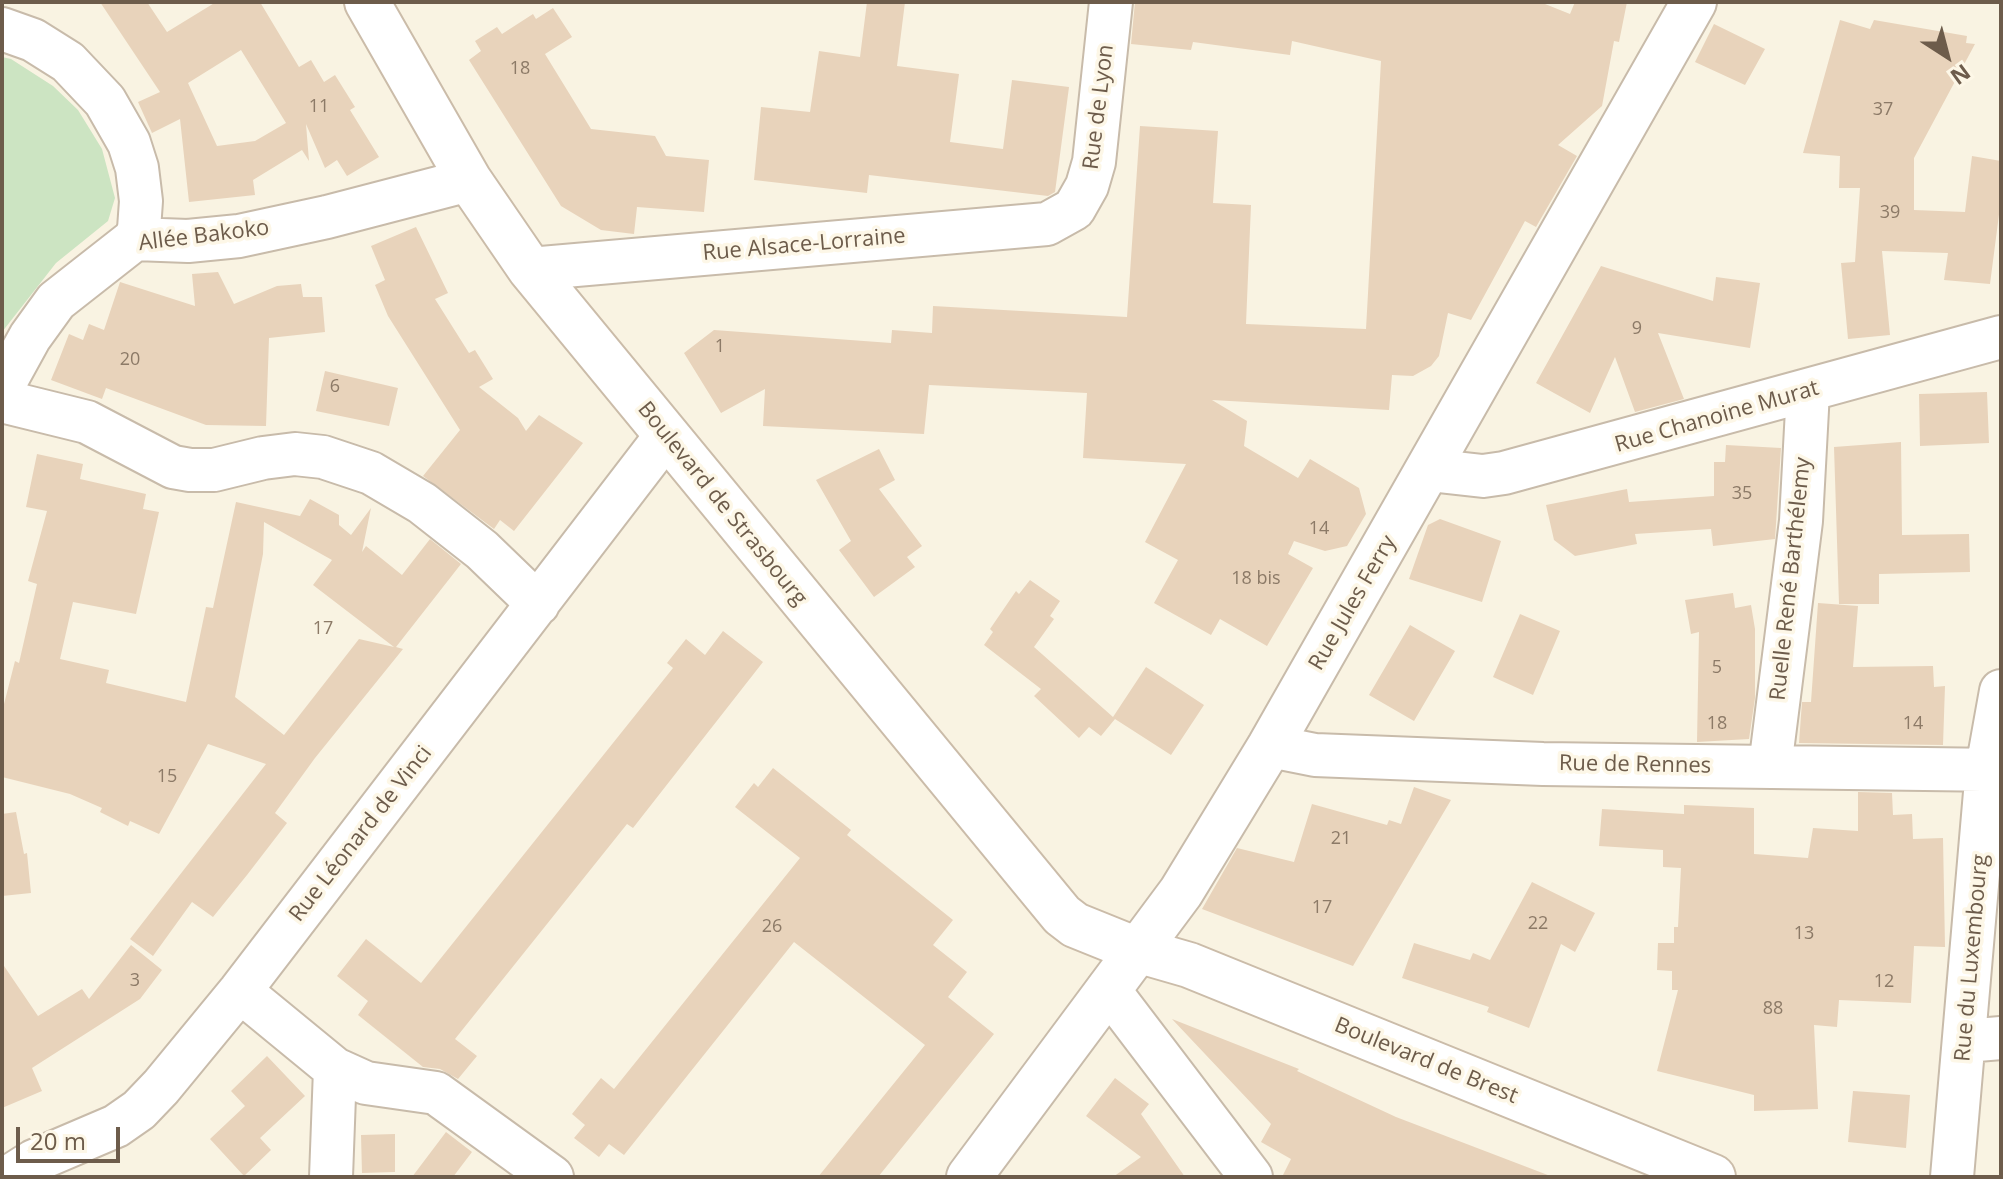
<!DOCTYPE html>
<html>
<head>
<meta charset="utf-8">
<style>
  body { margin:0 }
  #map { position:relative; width:2003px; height:1179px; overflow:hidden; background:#f9f3e2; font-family:"Open Sans",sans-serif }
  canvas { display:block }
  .frame { position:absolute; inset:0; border:4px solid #6d5c4b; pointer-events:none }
  .north { position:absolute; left:1907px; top:16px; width:80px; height:80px; -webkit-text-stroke:6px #fdf7e7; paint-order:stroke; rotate:144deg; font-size:22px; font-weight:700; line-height:32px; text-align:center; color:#6d5c4b }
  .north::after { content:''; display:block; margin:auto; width:28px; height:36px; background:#6d5c4b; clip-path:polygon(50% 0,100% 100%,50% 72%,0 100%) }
  .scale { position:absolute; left:16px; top:1127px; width:104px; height:36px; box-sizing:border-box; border:4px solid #6d5c4b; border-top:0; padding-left:10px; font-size:24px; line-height:28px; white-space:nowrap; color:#6d5c4b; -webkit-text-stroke:6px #fdf7e7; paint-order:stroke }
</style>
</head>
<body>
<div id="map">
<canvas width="2003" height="1179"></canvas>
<div class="frame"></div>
<div class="north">N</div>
<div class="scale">20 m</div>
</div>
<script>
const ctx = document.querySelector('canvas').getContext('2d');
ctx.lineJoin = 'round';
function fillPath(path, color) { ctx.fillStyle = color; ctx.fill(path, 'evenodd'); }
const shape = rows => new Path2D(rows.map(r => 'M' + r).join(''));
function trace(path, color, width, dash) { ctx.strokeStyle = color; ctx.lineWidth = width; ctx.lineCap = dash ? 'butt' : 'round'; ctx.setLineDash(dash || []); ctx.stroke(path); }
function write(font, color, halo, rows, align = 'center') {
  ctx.font = font + ' "Open Sans",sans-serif'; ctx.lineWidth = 7; ctx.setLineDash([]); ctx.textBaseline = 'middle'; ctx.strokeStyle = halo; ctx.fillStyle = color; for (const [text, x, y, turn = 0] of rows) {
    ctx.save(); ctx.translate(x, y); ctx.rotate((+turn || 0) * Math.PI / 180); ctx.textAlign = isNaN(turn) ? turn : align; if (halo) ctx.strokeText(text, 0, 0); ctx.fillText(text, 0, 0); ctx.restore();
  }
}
fillPath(shape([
  [2,57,11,59,53,86,78,110,102,149,115,198,108,221,56,263,2,332]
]), '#cce4c2');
fillPath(shape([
  [100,2,147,2,167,32,216,2,260,2,299,67,311,60,324,82,335,75,355,107,350,110,379,157,347,176,337,160,325,168,306,124,309,161,302,150,253,180,255,195,189,202,180,119,152,133,138,102,160,92],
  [241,50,286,123,255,141,217,146,188,83],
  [867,2,905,2,897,66,959,74,950,142,1003,149,1012,80,1069,87,1055,192,1048,196,869,175,867,193,754,180,761,107,810,112,819,51,860,57],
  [1135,2,1540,2,1570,14,1575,2,1627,2,1619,42,1614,41,1602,106,1558,145,1577,156,1536,227,1525,221,1471,320,1448,313,1439,356,1431,366,1413,376,1392,375,1389,410,1212,400,1247,421,1244,446,1298,478,1310,459,1359,488,1366,514,1347,546,1325,551,1294,541,1288,554,1313,568,1267,646,1220,619,1211,635,1154,603,1178,560,1145,542,1186,464,1083,458,1087,393,929,385,924,434,763,426,765,389,721,413,684,353,714,330,891,343,892,330,932,333,933,306,1127,317,1140,126,1218,131,1213,203,1251,205,1246,324,1366,329,1381,61,1292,41,1290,55,1193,42,1191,50,1131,44],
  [553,8,572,37,545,54,591,129,655,136,666,156,709,160,704,212,637,207,634,234,601,230,561,206,469,60,481,51,475,41,497,27,502,34,533,14,536,19],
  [1840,20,1870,29,1874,20,1967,36,1966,43,1975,44,1914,158,1914,210,1965,212,1972,156,2001,161,2001,199,1990,284,1944,280,1948,253,1882,251,1890,335,1848,339,1841,263,1855,262,1860,188,1839,188,1840,156,1803,153],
  [1714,24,1765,49,1745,85,1695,62],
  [416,227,448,293,435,299,469,353,475,350,493,379,479,387,518,418,526,431,539,415,583,443,514,531,500,520,494,529,423,476,460,430,388,316,375,285,385,280,371,246],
  [1601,266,1713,301,1716,277,1760,283,1750,348,1658,333,1684,399,1635,412,1615,357,1590,413,1536,383],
  [218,272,234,304,277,286,301,284,303,297,322,297,325,332,269,338,266,426,206,425,106,388,102,399,51,380,69,334,83,340,89,324,104,330,120,282,195,306,192,274],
  [325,371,398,388,389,426,316,411],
  [1987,392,1989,443,1920,446,1919,394],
  [1901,442,1902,535,1969,534,1970,572,1879,574,1879,604,1839,604,1834,447],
  [1726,445,1781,448,1775,539,1713,546,1711,529,1635,534,1637,544,1575,556,1554,540,1546,505,1627,489,1629,502,1714,496,1714,462,1725,462],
  [879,449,895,480,879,489,922,546,907,557,915,567,874,597,839,550,851,541,816,480],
  [37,454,83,464,80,479,146,494,143,509,159,512,136,614,73,602,60,659,109,670,106,683,186,702,206,607,213,608,236,502,300,516,310,499,339,515,339,525,351,535,371,508,362,552,366,546,402,575,430,539,461,564,396,647,403,649,315,758,275,813,287,823,247,875,213,917,192,902,153,956,130,939,266,764,208,744,159,834,130,821,128,826,100,812,102,808,70,794,2,777,2,712,15,661,19,663,37,584,28,581,47,511,26,507],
  [264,522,332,560,313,585,394,647,359,639,284,735,235,697,263,554],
  [1440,519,1501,541,1482,602,1409,579,1428,525],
  [1030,580,1060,601,1050,616,1054,619,1034,647,1113,717,1146,667,1204,705,1171,755,1115,719,1101,736,1089,727,1079,738,1034,696,1041,689,984,645,993,632,990,629,1016,591,1019,594],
  [1733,593,1735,608,1751,605,1755,629,1755,698,1749,739,1697,742,1699,632,1691,634,1685,600],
  [1818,603,1858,606,1853,667,1933,666,1934,687,1945,686,1943,745,1799,743,1802,702,1811,702],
  [1520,614,1560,631,1533,695,1493,677],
  [1410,625,1455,651,1414,721,1369,695],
  [723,631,763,662,633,828,627,824,455,1039,477,1056,458,1079,440,1069,423,1067,358,1015,368,1001,337,976,366,939,421,983,673,668,667,663,686,639,705,655],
  [773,768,851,830,847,835,953,920,933,945,967,972,948,997,994,1034,878,1177,818,1177,925,1045,794,942,624,1155,609,1144,599,1157,574,1138,585,1125,572,1114,601,1078,614,1089,800,858,735,807,754,783,758,787],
  [1414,787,1451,800,1353,966,1202,909,1237,848,1294,862,1312,804,1387,825,1389,820,1401,824],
  [1858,792,1892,793,1893,815,1912,814,1913,839,1943,838,1945,947,1914,946,1911,1003,1839,1000,1837,1027,1814,1025,1818,1109,1754,1111,1754,1095,1657,1071,1678,990,1672,990,1672,971,1657,970,1658,943,1674,943,1674,927,1678,927,1681,868,1663,867,1663,850,1599,846,1602,809,1684,814,1684,805,1754,808,1754,854,1808,858,1813,828,1858,831],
  [16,812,24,854,27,853,31,893,2,896,2,814],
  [1532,882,1595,913,1575,952,1561,944,1529,1028,1487,1012,1489,1007,1402,978,1414,943,1470,960,1473,953,1490,960],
  [131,945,162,970,140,999,32,1068,42,1091,2,1108,2,963,38,1016,82,989,89,999],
  [1172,1019,1299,1069,1297,1071,1396,1117,1553,1177,1282,1177,1291,1159,1261,1142,1271,1124],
  [267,1056,305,1096,260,1138,271,1150,244,1176,210,1139,245,1106,231,1091],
  [1115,1078,1149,1104,1141,1114,1185,1177,1113,1177,1141,1157,1086,1116],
  [1853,1091,1910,1095,1906,1148,1848,1142],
  [446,1132,472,1152,453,1177,412,1177],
  [395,1134,395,1172,362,1173,361,1135]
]), '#e8d3bb');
const minor = shape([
  [2,29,33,40,68,62,105,101,129,143,137,168,141,201,139,229,135,239,56,301,30,337,2,388],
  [135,239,188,241,239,236,327,217,469,180],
  [530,269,1047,224,1074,209,1087,186,1094,162,1111,2],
  [2,401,87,422,173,467,190,470,214,470,263,458,295,454,323,457,371,473,422,503,482,550,538,604],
  [1429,470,1483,476,1504,473,2001,337],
  [1270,746,1315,755,1543,764,2001,770],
  [1770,767,1801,521,1808,391],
  [1108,989,1251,1177],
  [240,991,335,1069,366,1083,436,1093,552,1177],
  [1965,1041,2001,1038],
  [9,1177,34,1161,116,1126,139,1110,161,1087,240,991,665,437],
  [331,1177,335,1069],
  [1952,1177,1987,769,2001,691]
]);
const tertiary = shape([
  [969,1177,1181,892,1270,746,1694,2]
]);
const secondary = shape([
  [367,2,469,180,530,269,1062,915,1075,925,1137,950,1189,965,1713,1177]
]);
trace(minor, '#c8bbaa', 46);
trace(tertiary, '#c8bbaa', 48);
trace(secondary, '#cbbca9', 48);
trace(minor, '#fff', 42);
trace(tertiary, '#fff', 44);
trace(secondary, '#fff', 44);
write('18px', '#8c7a67', null, [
  ["18",520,69],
  ["11",319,107],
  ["37",1883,110],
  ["39",1890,213],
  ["9",1637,329],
  ["1",720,347],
  ["20",130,360],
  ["6",335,387],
  ["35",1742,494],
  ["14",1319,529],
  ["18 bis",1256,579],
  ["17",323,629],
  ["5",1717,668],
  ["18",1717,724],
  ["14",1913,724],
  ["15",167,777],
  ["21",1341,839],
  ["17",1322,908],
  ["22",1538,924],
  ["26",772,927],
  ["13",1804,934],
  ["3",135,981],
  ["12",1884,982],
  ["88",1773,1009]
]);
write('22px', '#6d5c4b', '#fdf7e7', [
  ["Rue de Lyon",1099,107,-83],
  ["Allée Bakoko",204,236,-7],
  ["Rue Alsace-Lorraine",804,245,-5],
  ["Rue Chanoine Murat",1717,417,-16],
  ["Boulevard de Strasbourg",722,504,51],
  ["Ruelle René Barthélemy",1791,579,-84],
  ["Rue Jules Ferry",1353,603,-60],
  ["Rue de Rennes",1635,765,1],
  ["Rue Léonard de Vinci",361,834,-52],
  ["Rue du Luxembourg",1972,958,-85],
  ["Boulevard de Brest",1426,1061,22]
]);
</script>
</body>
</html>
